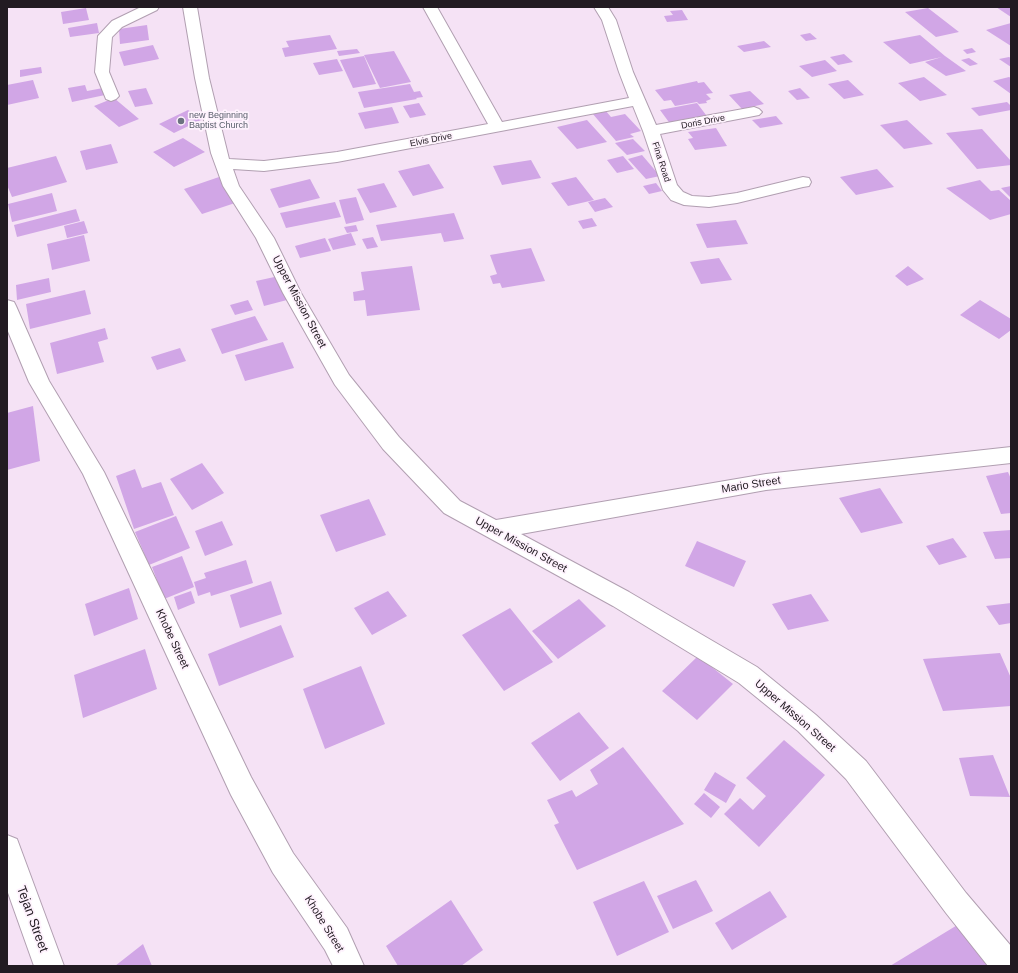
<!DOCTYPE html>
<html>
<head>
<meta charset="utf-8">
<style>
  body { margin:0 }
  #map { position:relative; width:1018px; height:973px; overflow:hidden; background:#f5e2f5; font-family:Arial,sans-serif }
  canvas { display:block }
  .frame { position:absolute; inset:0; border:8px solid #221b22; pointer-events:none }
</style>
</head>
<body>
<div id="map">
<canvas width="1018" height="973"></canvas>
<div class="frame"></div>
</div>
<script>
const ctx = document.querySelector('canvas').getContext('2d');
ctx.lineJoin = 'round';
function fillPath(path, color) { ctx.fillStyle = color; ctx.fill(path, 'evenodd'); }
const shape = rows => new Path2D(rows.map(r => 'M' + r).join(''));
function trace(path, color, width, dash) { ctx.strokeStyle = color; ctx.lineWidth = width; ctx.lineCap = dash ? 'butt' : 'round'; ctx.setLineDash(dash || []); ctx.stroke(path); }
function write(font, color, halo, rows, align = 'center') {
  ctx.font = font + ' Arial,sans-serif'; ctx.lineWidth = 3.5; ctx.setLineDash([]); ctx.textBaseline = 'middle'; ctx.strokeStyle = halo; ctx.fillStyle = color; for (const [text, x, y, turn = 0] of rows) {
    ctx.save(); ctx.translate(x, y); ctx.rotate((+turn || 0) * Math.PI / 180); ctx.textAlign = isNaN(turn) ? turn : align; if (halo) ctx.strokeText(text, 0, 0); ctx.fillText(text, 0, 0); ctx.restore();
  }
}
fillPath(shape([
  [996,7,1011,7,1011,17],
  [86,8,89,20,63,24,61,12],
  [928,8,959,32,936,37,905,12],
  [682,10,688,20,667,22,664,16,673,15,670,11],
  [97,23,99,33,70,37,68,28],
  [1011,23,1011,46,986,30],
  [147,25,149,40,120,44,119,29],
  [810,33,817,39,806,41,800,35],
  [330,35,337,49,285,57,282,48,289,47,286,41],
  [920,35,945,56,966,71,946,76,925,62,942,57,910,64,883,42],
  [764,41,771,47,744,52,737,46],
  [153,45,159,59,124,66,119,52],
  [972,48,976,52,967,54,963,50],
  [357,49,360,53,339,56,337,51],
  [394,51,411,82,380,88,364,55],
  [844,54,853,62,838,65,830,57],
  [364,56,376,84,353,88,340,60],
  [1009,57,1011,58,1011,67,999,59],
  [969,58,978,64,970,66,961,60],
  [337,59,343,71,319,75,313,63],
  [825,60,837,71,812,77,799,66],
  [41,67,42,73,20,77,20,70],
  [924,77,947,95,920,101,898,83],
  [1009,77,1011,78,1011,94,993,81],
  [33,80,39,98,7,105,7,85],
  [848,80,864,95,844,99,828,84],
  [697,81,698,83,704,82,713,93,706,94,711,99,706,101,707,103,699,104,697,102,675,106,671,100,664,101,655,90],
  [410,84,414,92,420,91,423,97,416,98,417,99,364,108,358,92],
  [85,85,87,91,103,88,105,95,72,102,68,88],
  [146,88,153,104,135,107,128,91],
  [800,88,810,98,797,100,788,91],
  [750,91,764,104,742,109,729,95],
  [114,98,139,119,119,127,94,106],
  [1007,102,1011,106,1011,110,979,116,971,108],
  [419,103,426,115,410,118,403,106],
  [697,103,709,119,671,125,660,110],
  [392,107,399,123,365,129,358,113],
  [188,110,203,119,174,133,159,124],
  [605,110,611,117,625,114,641,131,630,134,634,137,616,141,592,113],
  [776,116,783,124,760,128,752,120],
  [587,120,607,142,577,149,557,127],
  [907,120,933,144,904,149,880,125],
  [716,128,727,146,695,150,688,139,693,138,688,132],
  [982,129,1011,161,1011,165,977,169,946,133],
  [183,138,205,152,174,167,153,152],
  [633,139,645,151,627,155,615,143],
  [111,144,118,163,86,170,80,151],
  [642,155,660,176,646,179,628,159],
  [56,156,67,182,12,197,7,185,7,168],
  [623,156,634,169,617,173,607,160],
  [531,160,541,178,502,185,493,166],
  [429,164,444,188,413,196,398,171],
  [877,169,894,187,856,195,840,177],
  [219,177,238,202,202,214,184,189],
  [576,177,594,200,568,206,551,183],
  [310,179,320,198,279,208,270,189],
  [980,180,991,191,999,190,1011,201,1011,214,990,220,946,188],
  [384,183,397,207,370,213,357,189],
  [656,183,662,191,649,194,643,186],
  [1011,186,1011,198,1001,188],
  [52,193,57,211,12,222,8,204],
  [356,197,364,220,346,224,339,200],
  [605,198,613,207,595,212,588,202],
  [335,202,341,217,286,228,280,213],
  [76,209,80,221,17,237,14,225],
  [454,213,464,239,444,242,441,233,381,241,376,225],
  [592,218,597,226,583,229,578,221],
  [736,220,748,244,707,248,696,224],
  [84,221,88,233,67,238,64,226],
  [356,225,358,231,347,233,344,227],
  [351,233,356,245,333,250,328,239],
  [84,235,90,261,52,270,47,244],
  [373,237,378,247,367,249,362,239],
  [325,238,331,251,300,258,295,246],
  [531,248,545,281,502,288,500,283,493,284,490,276,497,274,490,255],
  [719,258,732,280,701,284,690,262],
  [412,266,420,310,367,316,365,300,354,301,353,292,364,290,361,272],
  [908,266,924,279,907,286,895,276],
  [279,276,287,300,264,306,256,281],
  [49,278,51,292,17,300,16,285],
  [85,290,91,314,30,329,26,304],
  [248,300,253,310,235,315,230,305],
  [980,300,1011,319,1011,330,999,339,960,315],
  [255,316,268,340,222,354,211,329],
  [105,328,108,339,98,342,104,362,57,374,50,343],
  [283,342,294,368,245,381,235,355],
  [180,348,186,361,157,370,151,357],
  [33,406,40,461,7,470,7,413],
  [202,463,224,493,192,510,170,479],
  [135,469,142,488,161,482,174,515,134,529,116,476],
  [1008,472,1011,479,1011,513,1001,514,986,476],
  [880,488,903,523,861,533,839,498],
  [369,499,386,535,336,552,320,515],
  [176,516,190,548,149,565,135,532],
  [222,521,233,545,205,556,195,531],
  [1011,530,1011,558,995,559,983,532],
  [953,538,967,557,939,565,926,546],
  [697,541,746,561,734,587,685,566],
  [182,556,194,587,164,599,152,567],
  [246,560,253,583,211,596,210,592,198,596,194,582,206,578,204,573],
  [271,581,282,614,240,628,230,595],
  [129,588,138,619,94,636,85,604],
  [191,591,195,603,178,610,174,597],
  [388,591,407,616,372,635,354,608],
  [811,594,829,621,788,630,772,604],
  [579,599,606,626,558,659,532,631],
  [1011,603,1011,623,999,625,986,606],
  [510,608,553,662,504,691,462,635],
  [281,625,294,657,219,686,208,654],
  [145,649,157,689,83,718,74,675],
  [1000,653,1011,678,1011,706,943,711,923,659],
  [698,656,733,684,697,720,662,691],
  [361,666,385,724,325,749,303,689],
  [579,712,609,748,560,781,531,743],
  [784,740,825,775,759,847,724,814,740,798,753,810,766,796,746,778],
  [623,747,684,824,577,870,554,825,559,823,547,800,572,790,576,797,598,784,590,770],
  [993,755,1010,797,970,796,959,758],
  [715,772,736,785,726,803,704,790],
  [704,793,720,807,711,818,694,804],
  [696,880,713,911,673,929,657,896],
  [644,881,669,932,617,956,593,902],
  [770,891,787,917,732,950,715,923],
  [451,900,483,950,461,966,398,966,386,946],
  [959,924,991,966,890,966],
  [143,944,152,966,115,966]
]), '#d1a6e6');
const street = shape([
  [141,7,159,7,157,10,122,27,112,37,109,72,119,96,116,99,111,101,106,99,95,72,98,36,112,21,141,7],
  [183,7,197,7,209,78,229,159,264,161,337,152,488,124,423,7,437,7,502,122,629,98,619,72,602,20,594,7,608,7,616,20,633,72,656,125,754,107,759,109,762,112,759,115,660,134,677,185,683,192,692,196,709,197,737,193,803,177,809,178,811,182,809,186,803,187,737,203,709,207,684,205,671,200,663,190,643,131,633,106,337,162,264,171,233,169,239,186,274,238,301,293,349,375,399,437,460,501,496,520,766,474,1011,447,1011,463,766,490,521,534,629,592,757,667,816,715,866,761,966,893,1011,946,1011,966,988,966,946,913,846,779,798,731,739,683,613,606,444,513,383,449,335,385,283,293,256,238,223,186,211,153,195,78,183,7],
  [7,300,14,302,16,306,49,381,104,472,251,777,293,853,347,928,364,966,333,966,325,950,273,873,231,795,83,474,29,382,7,329,7,300],
  [7,835,17,839,64,966,34,966,7,890,7,835]
]);
trace(street, '#b19fb1', 2);
fillPath(street, '#fff');
for (const [x, y, r, color] of [
  [181,121,4,"#6b7280"]
]) { const dot = new Path2D(); dot.arc(x, y, r, 0, 2 * Math.PI); ctx.fillStyle = color; ctx.fill(dot); trace(dot, '#fef2fd', 1.5); }
write('9px', '#5b616d', '#fef2fd', [
  ["new Beginning",189,116],
  ["Baptist Church",189,126]
], 'left');
write('9px', '#221b22', '#fef2fd', [
  ["Doris Drive",703,122,-11],
  ["Elvis Drive",431,140,-11],
  ["Fina Road",661,162,72]
]);
write('11px', '#221b22', '#fef2fd', [
  ["Upper Mission Street",299,302,62],
  ["Mario Street",751,485,-9],
  ["Upper Mission Street",521,545,29],
  ["Khobe Street",172,639,65],
  ["Upper Mission Street",795,716,41],
  ["Khobe Street",324,924,58]
]);
write('13px', '#221b22', '#fef2fd', [
  ["Tejan Street",32,919,70]
]);
</script>
</body>
</html>
